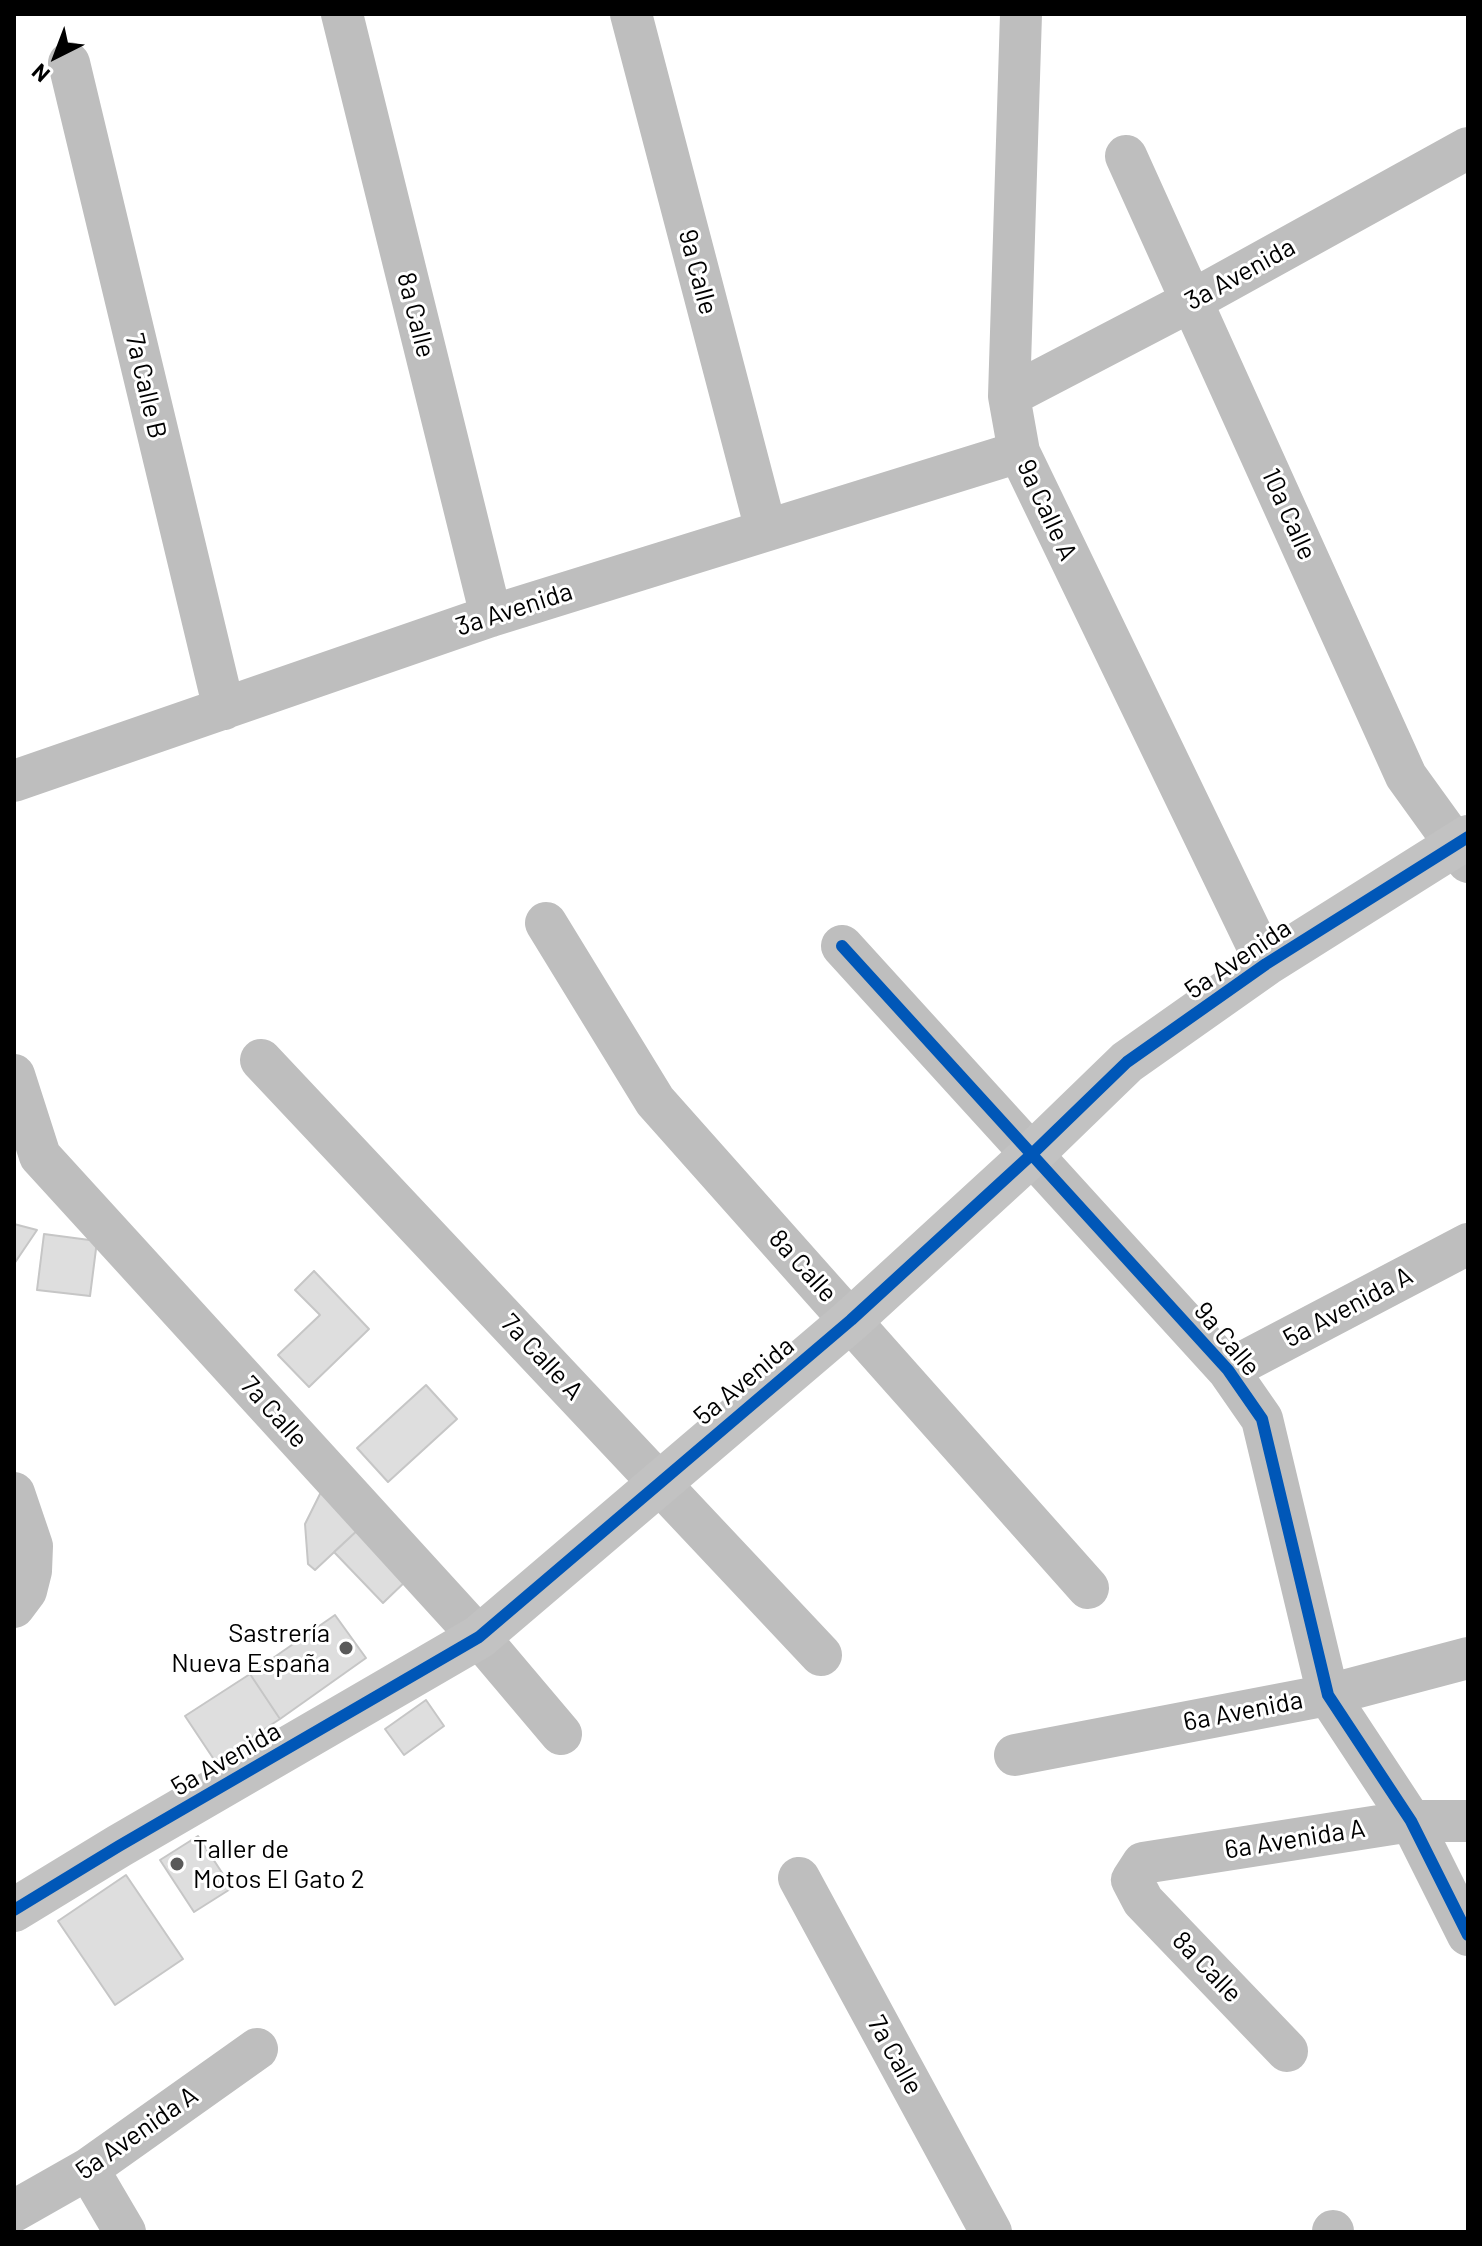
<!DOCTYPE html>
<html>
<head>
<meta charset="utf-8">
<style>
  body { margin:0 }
  #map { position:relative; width:1482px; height:2246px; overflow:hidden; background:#fff; font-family:Barlow,sans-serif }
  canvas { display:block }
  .frame { position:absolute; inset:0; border:16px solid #000; pointer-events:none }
  .north { position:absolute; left:16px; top:16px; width:80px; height:80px; -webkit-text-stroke:6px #fff; paint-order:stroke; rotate:222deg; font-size:22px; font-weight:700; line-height:32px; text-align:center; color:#000 }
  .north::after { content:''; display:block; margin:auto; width:28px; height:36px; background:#000; clip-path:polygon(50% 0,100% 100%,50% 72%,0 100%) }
</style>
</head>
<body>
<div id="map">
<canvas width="1482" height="2246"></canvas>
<div class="frame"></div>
<div class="north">N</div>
</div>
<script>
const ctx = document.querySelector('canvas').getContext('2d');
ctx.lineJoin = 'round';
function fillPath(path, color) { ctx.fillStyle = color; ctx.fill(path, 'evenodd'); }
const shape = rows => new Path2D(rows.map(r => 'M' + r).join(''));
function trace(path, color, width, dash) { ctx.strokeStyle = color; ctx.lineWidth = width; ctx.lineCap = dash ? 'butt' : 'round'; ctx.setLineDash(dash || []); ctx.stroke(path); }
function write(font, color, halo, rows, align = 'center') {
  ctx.font = font + ' Barlow,sans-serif'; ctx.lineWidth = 6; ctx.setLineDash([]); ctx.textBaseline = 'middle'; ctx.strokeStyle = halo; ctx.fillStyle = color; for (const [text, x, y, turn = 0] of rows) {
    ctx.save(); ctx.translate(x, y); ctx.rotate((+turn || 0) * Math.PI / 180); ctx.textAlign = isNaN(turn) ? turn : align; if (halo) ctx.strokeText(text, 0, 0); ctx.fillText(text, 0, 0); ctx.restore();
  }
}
const building = shape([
  [14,1224,37,1230,14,1264,14,1224],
  [44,1234,97,1241,90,1296,37,1290,44,1234],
  [314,1271,369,1329,309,1387,278,1355,320,1315,295,1290,314,1271],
  [426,1385,457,1419,388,1482,357,1448,426,1385],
  [324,1486,361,1527,315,1570,308,1564,305,1524,324,1486],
  [361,1527,409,1578,383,1603,334,1552,361,1527],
  [335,1615,366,1658,280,1719,250,1674,335,1615],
  [250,1674,280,1719,215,1761,185,1716,250,1674],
  [426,1700,444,1726,404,1755,385,1729,426,1700],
  [198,1836,232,1888,194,1912,160,1860,198,1836],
  [126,1875,183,1959,115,2005,58,1921,126,1875]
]);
fillPath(building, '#dedede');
trace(building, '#c6c6c6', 2);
trace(shape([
  [342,14,491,616],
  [631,14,766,530],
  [1021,14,1009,396,1019,452,1266,964],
  [69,63,224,709],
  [1126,156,1406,776,1468,862],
  [1009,396,1193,300,1468,148],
  [14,781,491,616,1019,452],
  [546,923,655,1101,1088,1588],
  [842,946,1228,1370,1262,1419,1328,1695,1411,1821,1468,1935],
  [261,1060,821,1655],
  [14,1075,40,1156,479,1637,561,1734],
  [1228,1370,1468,1244],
  [14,1493,32,1546,31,1571,26,1591,14,1607],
  [1015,1755,1328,1695,1468,1658],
  [799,1878,991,2232],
  [1287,2051,1143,1901,1132,1880,1143,1863,1411,1821,1468,1821],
  [88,2169,125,2232],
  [14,2211,88,2169,257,2049],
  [1333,2231,1333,2232]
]), '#bebebe', 42);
trace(shape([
  [14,1910,119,1846,479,1637,851,1320,1031,1155,1127,1062,1266,964,1468,837]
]), '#c2c2c2', 44);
trace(shape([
  [842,946,1228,1370,1262,1419,1328,1695,1411,1821,1468,1935],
  [14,1910,119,1846,479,1637,851,1320,1031,1155,1127,1062,1266,964,1468,837]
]), '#0057b8', 12);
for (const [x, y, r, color] of [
  [346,1648,8,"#595959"],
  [177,1864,8,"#595959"]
]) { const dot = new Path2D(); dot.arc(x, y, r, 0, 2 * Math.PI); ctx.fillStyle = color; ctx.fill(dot); trace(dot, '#fff', 3); }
write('26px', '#000', '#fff', [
  ["9a Calle",698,272,75],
  ["3a Avenida",1240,274,-29],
  ["8a Calle",416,315,76],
  ["7a Calle B",146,386,77],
  ["9a Calle A",1047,510,65],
  ["10a Calle",1289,514,66],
  ["3a Avenida",514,609,-18],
  ["5a Avenida",1238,959,-34],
  ["8a Calle",803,1266,48],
  ["5a Avenida A",1348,1307,-28],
  ["9a Calle",1227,1339,50],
  ["7a Calle A",542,1357,47],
  ["5a Avenida",744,1381,-40],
  ["7a Calle",274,1412,48],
  ["6a Avenida",1243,1711,-11],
  ["5a Avenida",226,1759,-30],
  ["6a Avenida A",1295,1839,-9],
  ["8a Calle",1207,1967,46],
  ["7a Calle",895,2055,61],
  ["5a Avenida A",137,2133,-35]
]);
write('26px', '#000', '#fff', [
  ["Sastrería",330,1633],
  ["Nueva España",330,1663],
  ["Taller de",193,1849,"left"],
  ["Motos El Gato 2",193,1879,"left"]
], 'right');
</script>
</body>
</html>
